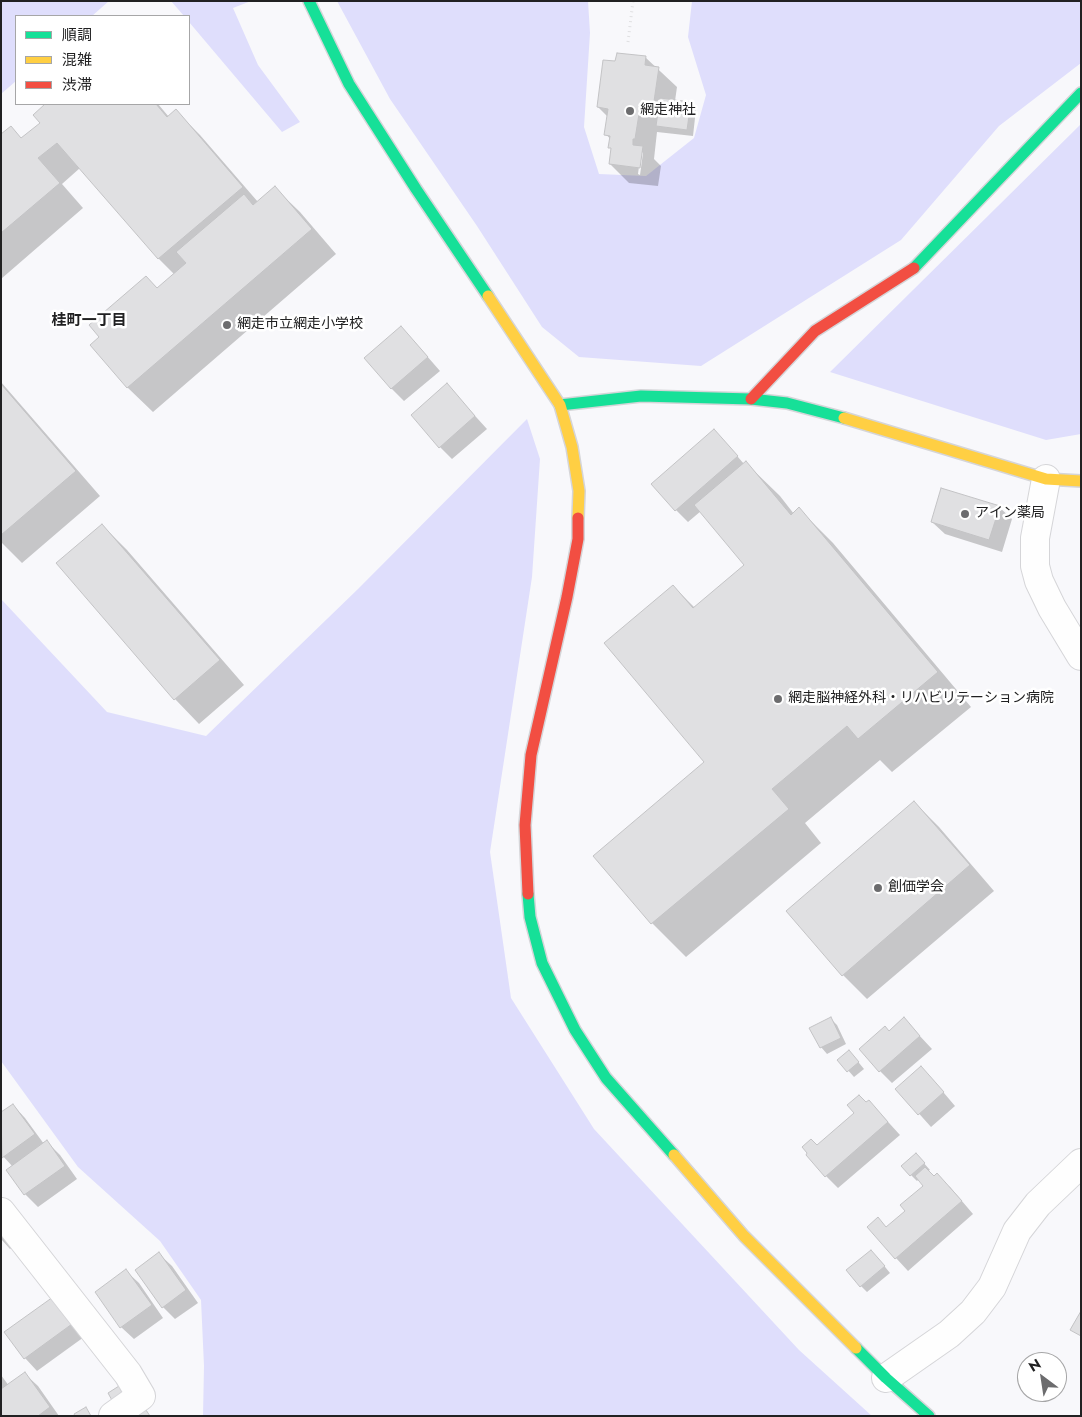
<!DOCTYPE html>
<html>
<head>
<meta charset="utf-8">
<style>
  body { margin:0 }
  #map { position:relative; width:1082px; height:1417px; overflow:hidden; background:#f8f8fb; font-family:Jost,"Noto Sans JP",sans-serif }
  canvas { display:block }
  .frame { position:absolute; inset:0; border:2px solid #212122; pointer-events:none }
  .legend { position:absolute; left:15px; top:15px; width:175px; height:90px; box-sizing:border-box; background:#fff; border:1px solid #a6a6a7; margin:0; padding:6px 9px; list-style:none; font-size:15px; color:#212122 }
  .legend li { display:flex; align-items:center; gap:10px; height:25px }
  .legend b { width:25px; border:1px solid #a6a6a7 }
  .north { position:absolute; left:1017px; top:1352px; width:50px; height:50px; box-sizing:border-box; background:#fff; border:1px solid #a6a6a7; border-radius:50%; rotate:329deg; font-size:14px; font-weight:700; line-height:20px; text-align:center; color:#212122 }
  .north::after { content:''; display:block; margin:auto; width:18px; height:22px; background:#6c6c6e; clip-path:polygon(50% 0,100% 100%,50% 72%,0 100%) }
</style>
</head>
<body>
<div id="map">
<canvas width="1082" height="1417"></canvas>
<div class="frame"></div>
<ul class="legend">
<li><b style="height:6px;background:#16e098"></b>順調</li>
<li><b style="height:6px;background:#ffcf43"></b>混雑</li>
<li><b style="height:6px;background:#f24e42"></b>渋滞</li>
</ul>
<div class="north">N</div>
</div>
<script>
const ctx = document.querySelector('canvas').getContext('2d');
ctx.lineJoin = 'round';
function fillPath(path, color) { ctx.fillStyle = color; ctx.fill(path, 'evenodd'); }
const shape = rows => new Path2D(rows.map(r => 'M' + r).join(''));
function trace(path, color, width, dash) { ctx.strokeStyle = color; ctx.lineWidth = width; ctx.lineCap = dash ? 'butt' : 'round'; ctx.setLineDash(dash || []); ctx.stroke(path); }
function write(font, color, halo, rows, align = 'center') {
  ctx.font = font + ' Jost,"Noto Sans JP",sans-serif'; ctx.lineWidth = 5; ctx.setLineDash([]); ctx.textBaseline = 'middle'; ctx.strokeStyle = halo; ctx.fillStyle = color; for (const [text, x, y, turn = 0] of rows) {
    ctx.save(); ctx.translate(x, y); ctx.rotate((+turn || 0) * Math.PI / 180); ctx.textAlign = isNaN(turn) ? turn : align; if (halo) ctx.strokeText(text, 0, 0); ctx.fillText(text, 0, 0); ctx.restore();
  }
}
fillPath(shape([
  [1,1,109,1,92,16,16,16,16,81,1,94],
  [171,1,251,1,233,8,258,65,300,122,282,132,189,22,189,16,184,16],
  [337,1,588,1,590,33,584,127,599,174,646,176,694,138,706,95,688,37,692,1,1081,1,1081,63,999,126,901,240,701,366,579,357,542,327,477,226,390,99],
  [1081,124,1081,434,1046,440,830,372],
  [527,419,540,459,532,577,490,852,511,998,594,1129,799,1350,872,1416,203,1416,204,1366,201,1300,160,1241,78,1167,1,1061,1,599,107,712,206,736,358,589]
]), '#dfdefc');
fillPath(shape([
  [645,57,677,87,675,101,690,103,696,109,693,136,657,132,654,159,661,166,658,186,629,183,610,164,612,150,610,147,611,140,606,134,608,117,598,107,616,63],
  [641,151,643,153,640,175,638,174],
  [47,104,158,104,169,117,176,111,200,135,258,202,275,188,300,212,336,254,153,412,128,388,92,345,101,337,146,277,158,289,174,274,159,259,80,168,62,184,83,208,1,279,1,136,22,139,42,123,35,115],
  [413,340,440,371,404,401,391,388],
  [1,382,100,496,22,563,1,542],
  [447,385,487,429,452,459,440,447],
  [726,443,744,464,746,463,780,496,794,514,799,509,833,543,971,707,892,772,880,760,805,823,821,843,686,957,652,923,706,762,673,586,695,608,746,565,701,511,688,522,676,510],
  [999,507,1012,519,1002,552,945,534,932,522],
  [102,525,127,550,244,685,199,724,175,699,58,563],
  [914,802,939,827,994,891,867,999,843,975],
  [831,1019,837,1025,846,1044,827,1054,821,1047],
  [904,1019,932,1049,892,1083,880,1071,889,1032],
  [855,1058,864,1069,854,1077,839,1060],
  [933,1080,955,1106,931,1127,897,1089],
  [869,1101,900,1135,838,1188,826,1176,817,1146],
  [13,1105,25,1118,44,1144,47,1142,60,1155,77,1179,38,1207,25,1194,8,1170,13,1167,1,1154,1,1114],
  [922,1161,930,1170,928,1171,934,1178,950,1187,973,1214,908,1271,896,1258,878,1219,887,1228,907,1211,925,1186,919,1179,917,1181,911,1175],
  [1,1223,16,1244,10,1249,1,1239],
  [159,1254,172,1266,198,1303,175,1319,163,1307],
  [877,1257,890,1273,867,1292,861,1286],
  [126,1271,139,1283,163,1318,134,1339,121,1327],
  [52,1299,84,1337,37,1371,25,1358],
  [25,1374,38,1386,59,1416,1,1416,1,1375,9,1386]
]), '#0003');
const building = shape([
  [617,53,646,56,645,65,659,67,652,115,639,114,635,139,633,139,633,145,643,146,640,168,609,164,611,148,608,148,610,136,604,135,608,109,597,107,603,60,615,61,617,53],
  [660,98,691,102,687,130,656,126,660,98],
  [45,104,156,104,167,117,176,109,243,187,158,259,57,143,38,158,60,183,1,233,1,134,11,126,21,138,40,123,33,115,45,104],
  [275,186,312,229,127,388,90,345,99,337,89,325,146,276,157,288,186,263,176,252,244,194,253,205,275,186],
  [401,326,428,357,391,389,364,358,401,326],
  [447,383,475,416,439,448,411,415,447,383],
  [1,384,76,471,1,535,1,384],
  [714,429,738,456,675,511,651,484,714,429],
  [746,461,791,515,799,507,938,672,858,739,847,726,772,789,789,809,651,924,593,856,704,762,604,643,673,585,693,608,744,565,694,505,746,461],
  [941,488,1000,506,989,540,931,522,941,488],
  [102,524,220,660,174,700,56,563,102,524],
  [914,801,970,865,842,976,786,911,914,801],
  [831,1017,841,1038,820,1048,809,1028,831,1017],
  [904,1017,920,1036,879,1072,859,1049,885,1026,889,1031,904,1017],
  [849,1050,859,1062,847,1072,837,1060,849,1050],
  [921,1066,944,1092,918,1115,895,1089,921,1066],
  [859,1095,866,1102,869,1100,888,1122,825,1177,806,1155,807,1153,802,1147,811,1139,817,1145,854,1113,847,1105,859,1095],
  [13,1104,35,1134,2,1158,1,1112,13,1104],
  [47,1140,65,1166,24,1195,6,1170,47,1140],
  [916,1153,925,1163,910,1176,901,1166,916,1153],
  [925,1167,934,1176,937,1173,962,1201,895,1259,867,1227,878,1217,886,1227,905,1211,900,1205,923,1186,915,1176,925,1167],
  [871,1250,885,1266,860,1287,846,1270,871,1250],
  [159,1252,186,1290,162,1308,135,1270,159,1252],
  [126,1269,152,1305,120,1328,95,1292,126,1269],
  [53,1297,72,1324,24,1359,4,1332,53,1297],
  [1081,1311,1081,1336,1070,1330,1081,1311],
  [25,1372,50,1407,38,1416,1,1416,1,1389,25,1372],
  [119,1386,125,1396,114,1404,108,1393,119,1386],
  [86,1407,91,1416,75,1416,74,1414,86,1407],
  [144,1407,150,1416,131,1416,144,1407]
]);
fillPath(building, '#e0e0e2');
trace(building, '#c3c3c5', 1);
const street = shape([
  [1046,479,1035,538,1035,566,1039,581,1052,608,1081,656],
  [1,1212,128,1374,141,1396,113,1416],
  [886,1378,949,1334,973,1312,992,1287,1017,1231,1038,1204,1081,1163]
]);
const fast = shape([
  [309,1,349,84,416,189,488,296],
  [914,268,1081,93],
  [560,405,641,396,751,399,787,403,844,418],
  [528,894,530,917,542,963,575,1030,606,1078,674,1155],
  [856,1348,886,1378,929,1416]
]);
const slow = shape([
  [488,296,560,405,572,447,579,491,578,518],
  [844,418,1046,479,1081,481],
  [674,1155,744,1236,856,1348]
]);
const jam = shape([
  [751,399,815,331,914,268],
  [528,894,525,825,531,755,567,597,578,539,578,518]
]);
trace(street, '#d5d5d8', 30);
trace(fast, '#d5d5d8', 14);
trace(slow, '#d5d5d8', 14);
trace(jam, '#d5d5d8', 14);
trace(shape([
  [628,42,633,1]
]), '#e0e0e2', 3, [1, 4]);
trace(street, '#fefefe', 28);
trace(fast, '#16e098', 11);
trace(slow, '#ffcf43', 11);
trace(jam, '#f24e42', 11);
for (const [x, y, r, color] of [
  [630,111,5,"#6c6c6e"],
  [227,325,5,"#6c6c6e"],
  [965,514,5,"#6c6c6e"],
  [778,699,5,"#6c6c6e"],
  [878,888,5,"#6c6c6e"]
]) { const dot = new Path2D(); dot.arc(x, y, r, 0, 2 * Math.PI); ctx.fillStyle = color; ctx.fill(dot); trace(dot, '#fff', 2); }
write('14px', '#212122', '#fff', [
  ["網走神社",640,111],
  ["網走市立網走小学校",237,325],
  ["アイン薬局",975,514],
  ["網走脳神経外科・リハビリテーション病院",788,699],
  ["創価学会",888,888]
], 'left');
write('bold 15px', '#212122', '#fff', [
  ["桂町一丁目",89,321]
]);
</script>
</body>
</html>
